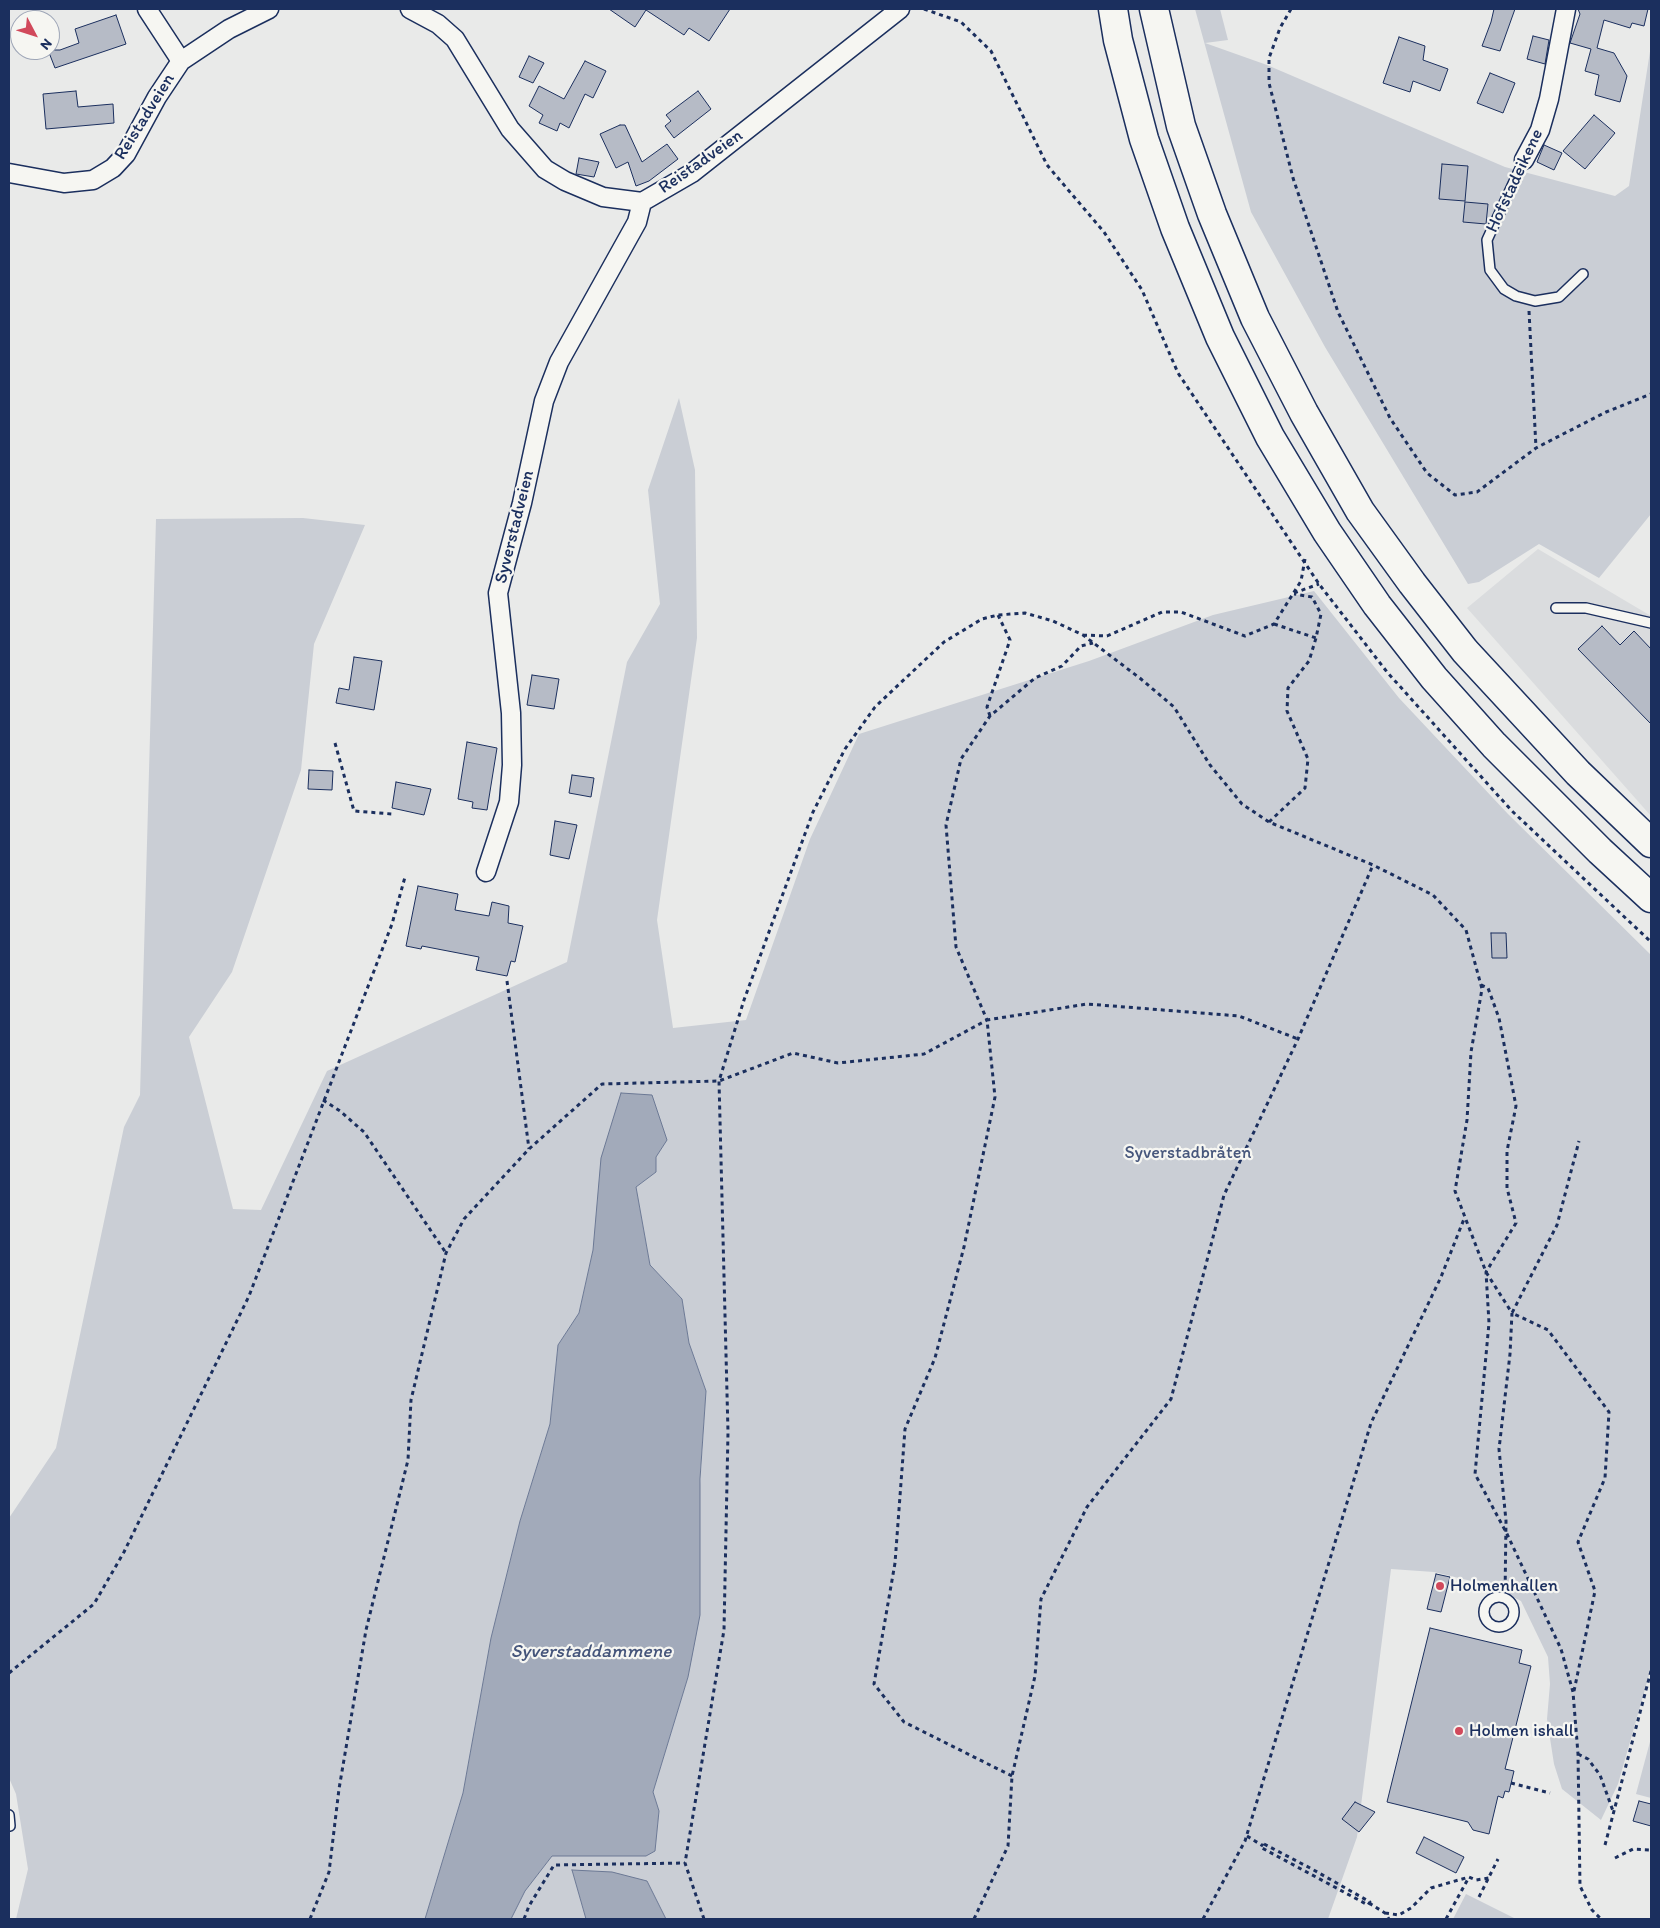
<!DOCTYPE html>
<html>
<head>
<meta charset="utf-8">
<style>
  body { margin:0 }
  #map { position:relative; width:1660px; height:1928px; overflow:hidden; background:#e9eae9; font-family:Itim,sans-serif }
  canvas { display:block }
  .frame { position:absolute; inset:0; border:10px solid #1b2f5e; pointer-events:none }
  .north { position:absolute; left:10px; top:10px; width:50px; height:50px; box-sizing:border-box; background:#f6f6f2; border:1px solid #9ea6b7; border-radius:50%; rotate:130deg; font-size:14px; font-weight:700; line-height:20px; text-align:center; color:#1b2f5e }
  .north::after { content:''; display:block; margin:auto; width:18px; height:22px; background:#d1495b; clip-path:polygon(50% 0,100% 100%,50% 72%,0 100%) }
</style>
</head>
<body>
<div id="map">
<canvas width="1660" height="1928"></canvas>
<div class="frame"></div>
<div class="north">N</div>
</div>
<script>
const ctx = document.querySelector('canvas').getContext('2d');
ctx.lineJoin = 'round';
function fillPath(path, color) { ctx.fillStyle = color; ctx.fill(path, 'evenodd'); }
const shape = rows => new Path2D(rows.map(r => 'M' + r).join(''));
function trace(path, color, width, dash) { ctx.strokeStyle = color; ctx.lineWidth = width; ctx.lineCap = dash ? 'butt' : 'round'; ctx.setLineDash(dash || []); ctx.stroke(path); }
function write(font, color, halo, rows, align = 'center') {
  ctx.font = font + ' Itim,sans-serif'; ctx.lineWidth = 4.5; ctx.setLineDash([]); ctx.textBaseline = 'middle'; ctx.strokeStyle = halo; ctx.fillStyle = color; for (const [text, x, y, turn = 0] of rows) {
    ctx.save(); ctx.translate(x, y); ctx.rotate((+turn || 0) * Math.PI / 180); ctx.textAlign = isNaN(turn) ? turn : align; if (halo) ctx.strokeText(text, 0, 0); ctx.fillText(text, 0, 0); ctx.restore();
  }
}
fillPath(shape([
  [1538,549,1651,616,1651,816,1467,608]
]), '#dadcde');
fillPath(shape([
  [1195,9,1220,9,1228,40,1205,43,1267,65,1505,167,1615,196,1629,186,1651,45,1651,514,1599,578,1539,544,1479,582,1468,584,1325,347,1251,212],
  [679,398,695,470,697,638,657,920,673,1028,746,1020,810,839,859,734,1089,661,1213,615,1314,591,1399,698,1508,814,1651,955,1651,1668,1618,1784,1601,1820,1562,1789,1554,1764,1547,1719,1550,1684,1548,1657,1521,1601,1492,1586,1434,1572,1391,1569,1357,1837,1328,1919,666,1919,647,1881,572,1870,586,1919,511,1919,525,1891,552,1856,646,1856,655,1850,659,1811,653,1792,688,1677,706,1391,689,1343,682,1299,650,1265,636,1187,656,1172,656,1157,667,1140,593,1250,579,1313,558,1345,550,1424,520,1521,491,1638,463,1793,425,1919,16,1919,28,1869,16,1794,9,1778,9,1518,56,1448,124,1127,140,1095,156,519,303,518,365,525,314,644,301,770,232,972,189,1037,233,1209,261,1210,327,1071,567,962,627,662,660,604,648,490],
  [1651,1738,1651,1798,1636,1794],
  [1466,1894,1516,1919,1453,1919]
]), '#caced5');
const water = shape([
  [621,1093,652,1095,667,1140,656,1157,656,1172,636,1187,650,1265,682,1299,689,1343,706,1391,700,1479,700,1615,688,1677,653,1792,659,1811,655,1851,646,1856,552,1856,525,1891,511,1919,425,1919,463,1793,491,1638,520,1521,550,1424,558,1345,579,1313,593,1250,601,1158,621,1093],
  [572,1870,612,1872,647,1881,666,1919,586,1919,572,1870]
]);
fillPath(water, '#a2aaba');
trace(water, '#6c7995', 1);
const building = shape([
  [609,9,730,9,709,41,689,28,684,35,646,10,635,27,609,9],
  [1494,9,1515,9,1500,51,1482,46,1491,22,1494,9],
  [1578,9,1648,9,1644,26,1632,23,1630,28,1604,20,1597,48,1614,53,1627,76,1620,102,1595,95,1599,75,1585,71,1591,49,1570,43,1580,14,1578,9],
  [116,15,126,44,55,68,48,50,60,50,79,43,75,29,116,15],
  [1533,36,1549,40,1545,64,1527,59,1533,36],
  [1399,37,1425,46,1423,60,1448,69,1440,91,1413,81,1410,92,1383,83,1399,37],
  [529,56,544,63,533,83,519,77,529,56],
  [585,61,606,71,593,98,585,94,569,128,560,123,557,131,539,123,543,115,529,106,539,86,564,99,585,61],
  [1490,73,1515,83,1503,113,1477,103,1490,73],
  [76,91,78,107,113,104,114,123,46,129,43,94,76,91],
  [698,91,711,109,674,138,665,126,671,121,666,115,698,91],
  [1594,115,1615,133,1585,169,1563,151,1594,115],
  [620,125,625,125,642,162,667,144,678,159,649,181,636,186,628,162,616,168,600,134,620,125],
  [1544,145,1562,153,1554,170,1537,162,1544,145],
  [579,158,599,162,594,177,576,174,579,158],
  [1442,164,1468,166,1465,201,1439,199,1442,164],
  [1465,202,1488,204,1486,224,1463,222,1465,202],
  [1602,626,1620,645,1634,631,1651,649,1651,724,1578,649,1602,626],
  [354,657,382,661,374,710,336,703,339,688,349,690,354,657],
  [532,675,559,679,554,709,527,705,532,675],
  [467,742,497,748,487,810,472,808,473,802,458,799,467,742],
  [309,770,333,771,332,790,308,789,309,770],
  [572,775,594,778,591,797,569,793,572,775],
  [396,782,431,789,424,815,392,808,396,782],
  [555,821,577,825,569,859,550,855,555,821],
  [418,886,458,894,455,910,489,916,492,902,509,906,508,923,523,926,515,962,511,961,507,976,476,970,479,957,422,946,421,949,406,946,418,886],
  [1491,933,1506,933,1507,958,1492,958,1491,933],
  [1436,1574,1450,1577,1441,1612,1427,1609,1436,1574],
  [1430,1628,1522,1650,1519,1663,1531,1666,1505,1769,1514,1771,1509,1792,1505,1791,1503,1798,1498,1796,1489,1834,1473,1830,1468,1822,1387,1802,1430,1628],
  [1639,1801,1651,1804,1651,1826,1633,1821,1639,1801],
  [1355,1802,1375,1812,1359,1832,1342,1819,1355,1802],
  [1424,1837,1464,1857,1456,1873,1416,1853,1424,1837]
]);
fillPath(building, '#b6bbc6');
trace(building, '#1b2f5e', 1);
const service = shape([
  [1524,160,1487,240,1490,270,1504,289,1516,296,1535,301,1559,297,1583,274],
  [1556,608,1586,608,1651,623],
  '1484 1612a15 15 0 1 1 30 0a15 15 0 1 1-30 0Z',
  [9,1815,10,1826]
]);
const minor = shape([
  [147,9,181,61],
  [410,9,438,24,455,39,510,129,545,169,565,181,603,197,642,202,692,173,900,9],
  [1524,160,1540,130,1549,99,1566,9],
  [9,173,64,183,93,180,113,168,126,154,157,97,181,61,229,29,269,9],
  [486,872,509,802,512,765,511,713,498,593,522,503,544,401,559,362,637,222,642,202]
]);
const motorway = shape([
  [1113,9,1118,40,1144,139,1175,228,1220,337,1270,437,1327,532,1377,605,1434,678,1494,745,1600,851,1651,898],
  [1154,9,1181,126,1212,214,1255,318,1304,413,1360,511,1412,583,1465,651,1578,773,1651,843]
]);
trace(service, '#1b2f5e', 12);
trace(minor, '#1b2f5e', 21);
trace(motorway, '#1b2f5e', 31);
trace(shape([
  [924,9,961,22,991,51,1047,165,1104,232,1142,290,1178,373,1319,584,1387,672,1512,811,1651,942],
  [1291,9,1280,28,1269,58,1269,83,1293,178,1338,312,1390,418,1427,473,1455,495,1477,492,1536,448,1606,412,1651,394],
  [1529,311,1536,448],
  [1294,593,1319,584],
  [1274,624,1316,638],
  [1083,635,1107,636,1162,612,1181,612,1245,636,1274,624,1301,581,1305,559],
  [990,716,987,707,1010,640,998,615],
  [335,743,354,811,392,814],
  [1269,822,1305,788,1308,759,1287,711,1288,688,1309,661,1316,638,1321,614,1312,597,1294,594],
  [507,981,529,1149],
  [1481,985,1488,988,1499,1018,1516,1106,1507,1151,1507,1188,1516,1223,1486,1272,1489,1323,1475,1474,1507,1534,1561,1649,1573,1692,1578,1754,1580,1886,1592,1910,1601,1919],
  [323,1100,340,1111,364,1132,446,1253],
  [9,1673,94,1604,124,1552,249,1296,392,924,405,877],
  [1574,1691,1595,1591,1578,1542,1605,1478,1609,1412,1548,1330,1512,1313,1557,1225,1579,1141],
  [1578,1754,1588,1759,1600,1775,1613,1811],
  [1012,1776,904,1722,874,1684,895,1563,905,1429,935,1358,964,1247,995,1097,987,1020,1087,1004,1239,1016,1298,1039],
  [1511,1783,1550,1793],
  [1247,1836,1263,1846],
  [1264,1844,1312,1869,1370,1902,1368,1905,1262,1848,1264,1844],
  [1605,1845,1651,1671],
  [1615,1858,1633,1849,1651,1850],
  [1479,1897,1498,1859],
  [1369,1903,1385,1913,1389,1919],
  [1385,1913,1399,1915,1411,1908,1431,1888,1469,1877],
  [310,1919,329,1872,339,1789,366,1630,408,1460,411,1400,446,1253,464,1219,529,1149,602,1084,719,1081,793,1053,838,1063,924,1054,987,1020,956,947,946,825,961,759,990,716,1035,678,1062,666,1081,646,1093,643],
  [524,1919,529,1906,554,1865,685,1863],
  [704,1919,685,1863,724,1630,728,1432,719,1081,744,1000,813,812,845,749,875,707,944,642,982,619,998,615,1025,613,1053,621,1083,635,1141,679,1174,707,1210,765,1242,804,1269,822,1373,865,1433,895,1466,930,1482,989,1471,1052,1467,1120,1455,1191,1486,1272,1512,1313,1510,1354,1499,1449,1506,1521,1505,1598],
  [974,1919,1008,1846,1012,1776,1035,1676,1041,1599,1087,1507,1171,1399,1224,1195,1298,1039,1373,865],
  [1203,1919,1245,1841,1371,1423,1441,1277,1464,1219],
  [1446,1919,1469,1877,1476,1880,1489,1878]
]), '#1b2f5e', 3, [4, 4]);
trace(service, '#f6f6f2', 9);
trace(minor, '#f6f6f2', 18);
trace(motorway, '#f6f6f2', 28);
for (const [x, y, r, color] of [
  [1440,1586,5,"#d1495b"],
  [1459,1731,5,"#d1495b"]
]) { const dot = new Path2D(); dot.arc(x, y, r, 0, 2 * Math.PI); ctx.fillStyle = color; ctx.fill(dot); trace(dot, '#f6f6f2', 2); }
write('18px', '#1b2f5e', '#f6f6f2', [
  ["Reistadveien",145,117,-58],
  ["Reistadveien",701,162,-35],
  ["Hofstadeikene",1515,181,-65],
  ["Syverstadveien",515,527,-76]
]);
write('18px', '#47577c', '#f6f6f2', [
  ["Syverstadbråten",1188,1153]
]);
write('18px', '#1b2f5e', '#f6f6f2', [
  ["Holmenhallen",1450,1586],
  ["Holmen ishall",1469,1731]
], 'left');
write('italic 19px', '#44547a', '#f6f6f2', [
  ["Syverstaddammene",591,1652]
]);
</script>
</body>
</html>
